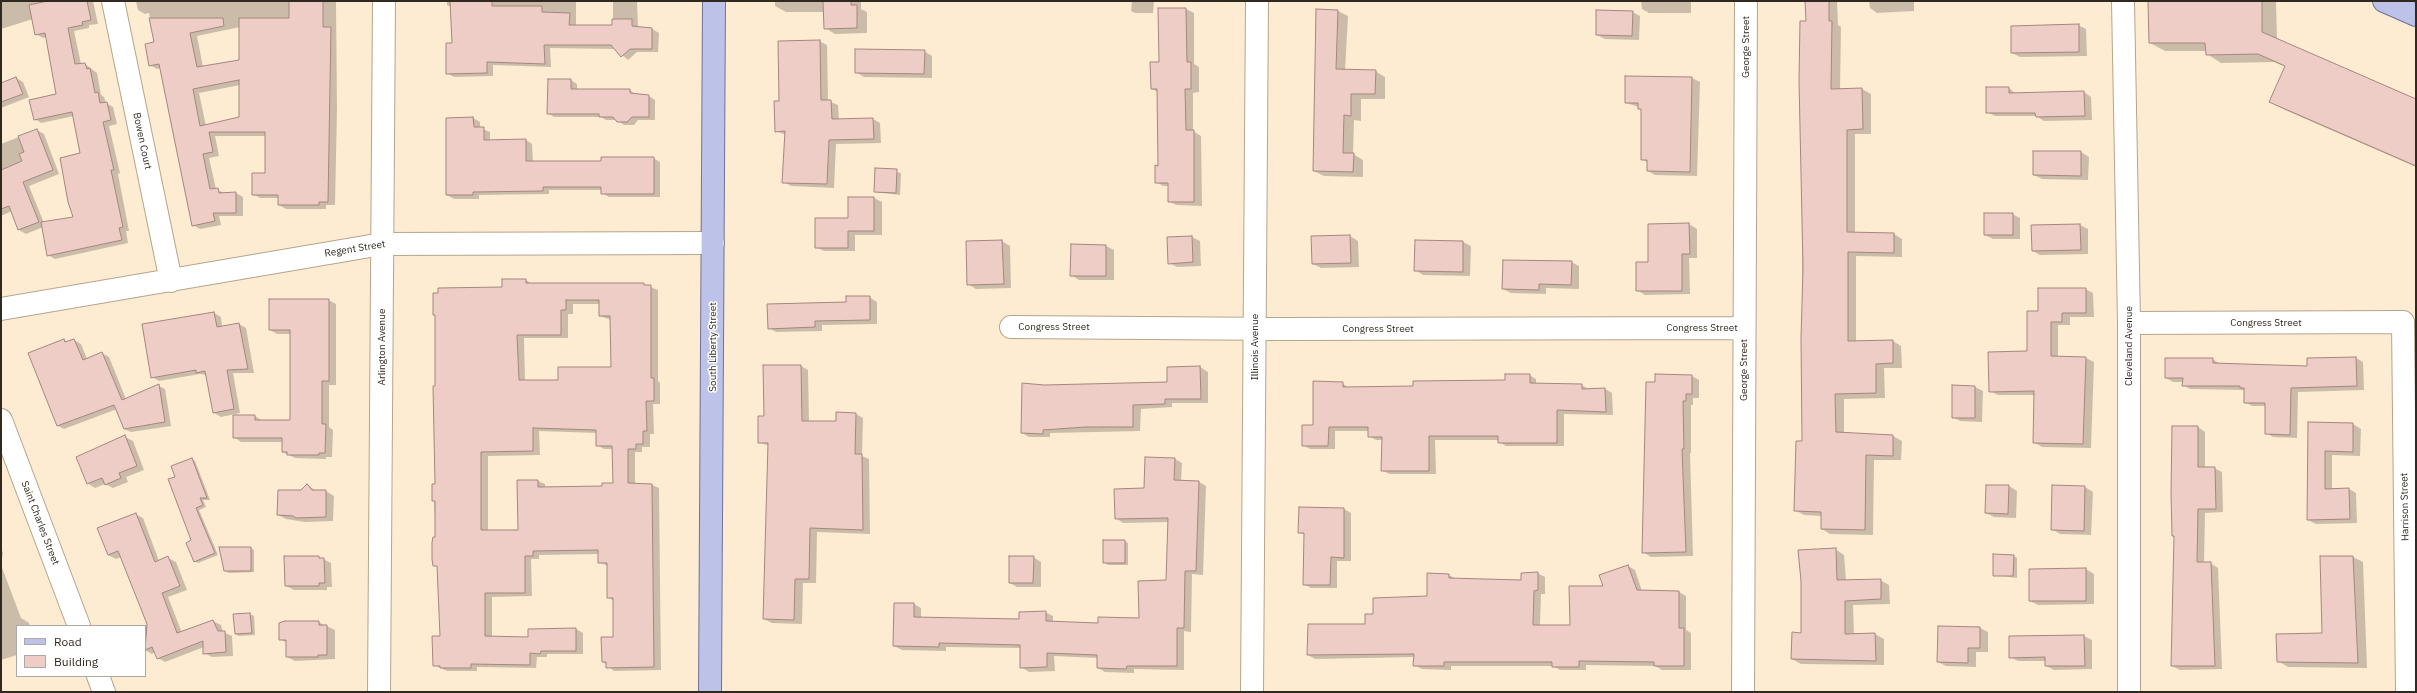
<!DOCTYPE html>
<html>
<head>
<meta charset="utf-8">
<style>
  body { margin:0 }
  #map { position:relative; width:2417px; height:693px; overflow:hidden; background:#fdecd2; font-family:"IBM Plex Sans",sans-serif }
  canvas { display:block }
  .frame { position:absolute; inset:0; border:2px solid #30291f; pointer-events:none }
  .legend { position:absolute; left:16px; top:625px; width:130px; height:52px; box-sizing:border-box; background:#fff; border:1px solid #aca9a5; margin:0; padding:5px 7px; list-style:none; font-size:12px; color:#30291f }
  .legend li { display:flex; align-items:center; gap:8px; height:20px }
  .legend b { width:20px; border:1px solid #aca9a5 }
</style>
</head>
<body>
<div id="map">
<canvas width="2417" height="693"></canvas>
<div class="frame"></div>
<ul class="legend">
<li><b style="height:5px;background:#bdc2e8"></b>Road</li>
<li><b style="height:11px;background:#eecdc6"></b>Building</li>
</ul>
</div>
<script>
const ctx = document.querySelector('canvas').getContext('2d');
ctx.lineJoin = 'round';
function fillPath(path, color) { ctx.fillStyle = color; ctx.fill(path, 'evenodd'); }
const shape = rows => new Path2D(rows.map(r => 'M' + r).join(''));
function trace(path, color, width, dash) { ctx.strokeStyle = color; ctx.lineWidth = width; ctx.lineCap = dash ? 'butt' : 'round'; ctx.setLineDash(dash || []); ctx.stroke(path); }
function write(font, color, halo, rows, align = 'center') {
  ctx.font = font + ' "IBM Plex Sans",sans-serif'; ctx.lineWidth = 3; ctx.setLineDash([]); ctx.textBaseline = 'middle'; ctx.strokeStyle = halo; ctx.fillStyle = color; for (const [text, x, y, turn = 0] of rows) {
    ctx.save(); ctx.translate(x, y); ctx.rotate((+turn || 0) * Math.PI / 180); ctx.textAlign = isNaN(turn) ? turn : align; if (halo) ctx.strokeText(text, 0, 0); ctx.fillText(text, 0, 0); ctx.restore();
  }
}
fillPath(shape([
  [1,1,93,1,98,24,89,25,89,28,74,31,81,64,85,64,97,73,101,95,104,97,106,103,113,107,117,124,109,126,120,173,118,174,129,231,126,231,128,243,55,259,48,255,43,227,26,234,19,230,12,211,1,216,1,144,37,130,44,134,59,174,29,186,44,223,75,217,81,154,74,116,41,123,35,119,58,95,47,37,43,38,36,34,33,19,1,29],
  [136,1,336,1,337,109,335,205,326,205,326,209,286,209,279,205,279,198,260,198,253,194,266,174,266,136,215,136,219,156,209,158,216,189,224,193,236,193,243,197,243,216,219,216,221,225,200,229,193,225,161,68,157,69,150,65,155,43,149,13,145,14,138,10],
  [240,27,240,60,203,67,197,36],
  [240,85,240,118,206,126,199,93],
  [447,1,576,1,576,26,613,26,613,1,637,1,638,28,652,29,659,33,658,52,637,52,628,60,615,49,550,48,551,67,493,65,493,76,454,77,447,73,453,44,451,7,447,5],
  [775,1,861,1,861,9,867,12,867,33,835,34,825,28,824,12,786,12,775,6],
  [1132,1,1154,1,1153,13,1135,13,1131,11],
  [1641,1,1691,1,1691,13,1649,13,1642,9],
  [1806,1,1837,1,1838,25,1841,27,1840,90,1862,89,1871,94,1871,134,1855,134,1855,233,1894,234,1902,239,1902,257,1856,256,1856,342,1893,341,1901,346,1902,368,1884,368,1885,398,1844,399,1844,434,1893,436,1902,441,1901,460,1874,460,1873,535,1830,534,1822,529,1822,516,1804,515,1795,510,1803,442,1801,22,1807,22],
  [1869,1,1914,1,1914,11,1877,13,1870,8],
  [2149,1,2276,2,2277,39,2416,100,2416,167,2285,110,2270,102,2286,67,2274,62,2221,63,2207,54,2206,51,2165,51,2150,43],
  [1159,9,1186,9,1194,13,1194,64,1199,67,1199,92,1193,93,1193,131,1201,136,1202,206,1176,205,1169,201,1169,186,1163,186,1156,182,1159,167,1158,92,1152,89,1160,63],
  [1317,10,1338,11,1348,16,1345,71,1375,71,1385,77,1385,99,1361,99,1361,121,1354,120,1353,154,1363,160,1363,177,1324,176,1314,171],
  [1632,12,1640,16,1639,40,1605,39,1597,35],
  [2078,25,2086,29,2087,56,2020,57,2012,53],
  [819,41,827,45,828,101,838,105,839,120,873,119,880,123,881,143,836,144,834,188,791,186,784,182,786,135,776,131,780,102],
  [924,51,932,56,932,78,864,77,856,72],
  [1626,77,1692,78,1700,82,1697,176,1655,175,1648,171,1648,163,1642,159,1642,111,1639,107,1626,103],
  [16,78,23,82,29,97,1,108,1,84],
  [571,80,577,84,577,90,630,90,636,95,649,96,655,100,655,120,638,120,634,125,624,125,617,120,606,120,601,117,554,117,548,113],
  [2009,88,2016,94,2084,92,2091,97,2092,120,2044,121,2036,116,1995,116,1987,112],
  [473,118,480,122,480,128,490,132,490,141,526,140,532,144,533,162,602,162,653,158,660,162,660,197,609,197,602,193,602,190,549,190,549,194,479,195,479,199,454,199,447,195],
  [2081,152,2089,157,2088,180,2042,179,2034,175],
  [876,169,901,173,900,195,875,192],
  [874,198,882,202,882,235,855,235,855,251,824,251,816,247],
  [2012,214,2020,218,2020,239,1993,239,1985,235],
  [1689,224,1697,229,1697,258,1689,258,1690,294,1645,295,1637,290,1649,263,1649,225],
  [2080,225,2088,229,2088,254,2040,255,2033,251],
  [1350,236,1358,241,1359,267,1321,268,1313,264],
  [1192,237,1200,241,1201,266,1177,267,1169,263],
  [1002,241,1010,246,1011,288,976,289,968,284],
  [1416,241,1463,242,1471,246,1470,276,1423,275,1415,270],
  [1072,245,1106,246,1114,250,1114,280,1079,280,1071,275],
  [1571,262,1579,266,1579,289,1546,288,1546,294,1511,293,1503,289],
  [526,280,532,284,643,284,658,290,658,381,660,383,660,404,653,404,654,434,650,434,650,447,642,447,642,452,635,452,635,484,652,485,659,488,661,670,614,671,603,662,614,638,614,601,608,597,608,566,599,562,599,554,539,555,539,559,531,559,532,596,492,597,492,638,529,638,576,629,583,633,583,654,547,654,547,657,537,657,536,668,477,667,477,671,447,671,434,665,441,637,438,567,434,565,436,538,433,485,436,485,503,288],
  [573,304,600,304,600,316,611,320,612,368,559,381,525,381,524,338,568,338,568,314,573,314],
  [539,431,597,433,597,445,604,449,613,449,614,484,603,487,545,487,545,484,538,481,519,531,488,531,488,456,540,455],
  [2085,289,2093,293,2094,317,2070,317,2070,325,2058,325,2058,357,2086,358,2094,362,2091,448,2042,447,2034,442,2035,395,1998,395,1990,391,2028,352,2039,312],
  [869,297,877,302,877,324,822,325,822,331,776,332,769,328],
  [328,300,336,304,336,385,329,385,329,427,333,430,332,457,326,457,326,459,295,458,283,452,283,442,241,442,234,437,234,416,255,416,263,421,291,421,291,334,277,334,270,330],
  [214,313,221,317,222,327,239,324,246,328,254,373,233,373,240,413,221,417,214,413,207,375,200,374,159,381,152,377],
  [64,340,68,342,74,340,81,344,87,359,102,353,109,357,126,399,159,386,165,389,171,426,131,432,124,429,117,409,64,429,58,426],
  [2356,358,2363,362,2364,390,2298,392,2297,438,2273,437,2266,433,2266,406,2252,406,2245,402,2244,390,2190,389,2183,385,2184,382,2173,382,2166,378,2212,359,2219,363,2308,367,2308,359],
  [801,366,808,370,809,422,837,422,856,414,863,418,862,456,869,459,870,534,817,532,816,583,803,583,802,624,772,623,764,619,769,446,759,442,765,417],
  [1200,367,1208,372,1208,403,1172,403,1172,407,1141,409,1140,431,1050,433,1050,437,1029,437,1022,433,1043,386,1168,383,1168,368],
  [1529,375,1536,379,1536,384,1581,385,1589,389,1605,389,1612,393,1613,415,1564,414,1564,446,1506,446,1499,442,1499,440,1435,440,1436,474,1389,474,1382,470,1383,440,1376,440,1369,436,1369,431,1335,431,1335,449,1310,449,1303,445,1342,383,1349,388,1414,387,1506,381],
  [1692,376,1699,380,1699,398,1693,398,1693,405,1691,405,1691,453,1690,453,1693,556,1651,557,1643,552,1647,383],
  [1953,386,1975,387,1983,391,1982,422,1960,421,1953,417],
  [2309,423,2353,424,2361,429,2360,456,2332,455,2332,489,2349,489,2356,493,2357,523,2316,524,2308,520],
  [2198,427,2205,432,2205,468,2214,468,2222,472,2223,512,2205,513,2204,563,2210,563,2218,568,2222,669,2180,670,2172,666],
  [125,437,133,441,144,470,126,477,128,482,113,488,105,484,95,488,87,483],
  [192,459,195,461,210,500,203,500,206,507,199,510,218,555,198,563,195,561,192,541,176,477],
  [1175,459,1182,463,1181,481,1199,482,1206,486,1203,575,1192,574,1191,632,1184,631,1184,670,1134,669,1134,673,1105,672,1098,668,1098,658,1054,656,1055,671,1029,672,1021,667,1021,648,946,647,946,651,902,650,894,646,914,604,921,608,921,618,1020,620,1045,612,1053,616,1053,623,1099,624,1140,619,1167,581,1169,522,1123,523,1116,518],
  [308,485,316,491,326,491,334,496,333,521,305,522,286,519,278,515],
  [2009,486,2017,491,2016,518,1994,517,1986,513],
  [2085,487,2093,492,2091,535,2060,534,2052,529],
  [1300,508,1344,509,1351,513,1351,561,1337,561,1337,588,1311,588,1304,584,1305,535,1299,532],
  [135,514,143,518,159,561,168,558,176,562,187,590,168,597,182,633,213,621,221,625,223,632,232,636,233,656,212,657,204,653,204,647,165,662,158,658,155,652,152,654,145,650,144,626,148,625,121,557,116,559,108,555],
  [1125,541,1128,543,1128,565,1108,565,1104,562],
  [1,548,3,553,1,563],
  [251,548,254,550,254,572,229,573,225,571],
  [1835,549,1844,555,1846,581,1880,580,1889,585,1890,604,1853,605,1854,635,1875,634,1884,639,1884,665,1801,664,1792,659,1802,634,1802,581],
  [2014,556,2017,558,2017,578,1994,575],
  [319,557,331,563,332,587,327,587,327,590,294,590,286,586],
  [1033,557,1041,562,1041,587,1017,587,1010,583],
  [2353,557,2363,562,2367,668,2288,667,2278,661,2323,634],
  [1,565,21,618,29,623,30,626,17,626,17,655,1,660],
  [1628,566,1635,570,1642,591,1679,592,1686,596,1686,630,1691,633,1691,670,1662,670,1655,666,1586,665,1586,670,1560,670,1553,666,1451,666,1451,670,1422,669,1414,665,1415,657,1315,659,1308,655,1366,625,1374,615,1428,597,1449,575,1456,579,1522,581,1537,573,1545,577,1545,594,1541,594,1540,626,1571,626,1604,587],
  [2086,569,2094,574,2094,604,2038,605,2030,601],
  [250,614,254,616,255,635,239,636,235,634],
  [318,622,335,630,335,659,295,661,287,657,287,643,280,639],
  [1939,627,1980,628,1988,632,1988,652,1976,652,1976,667,1946,666,1938,662],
  [2084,636,2092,640,2092,669,2054,670,2046,666,2046,661,2018,661,2010,657]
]), '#0003');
const building = shape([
  [48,1,87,1,91,20,82,22,83,25,68,28,75,64,85,63,87,69,90,68,95,93,98,92,100,103,107,102,111,120,103,122,114,170,111,170,123,227,119,228,122,240,47,256,41,222,73,217,68,202,60,158,80,153,72,112,34,120,29,100,56,94,45,33,35,35,29,5,48,1],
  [289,1,323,1,323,27,331,27,328,202,319,202,319,205,278,205,278,195,252,195,252,173,265,173,265,132,209,132,213,152,203,154,210,189,218,188,219,193,236,192,236,213,213,213,215,221,192,226,159,64,149,66,145,44,154,42,149,18,223,18,224,26,190,33,197,67,239,60,239,18,289,18,289,1],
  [239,80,239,117,200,126,193,89,239,80],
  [450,1,492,1,492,6,542,6,542,12,570,13,569,25,612,25,612,19,632,19,632,26,652,28,652,49,630,49,621,57,611,45,544,45,545,64,487,62,487,73,446,74,446,43,452,43,450,1],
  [823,1,851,1,851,5,857,5,857,28,824,29,823,1],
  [1805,1,1829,1,1829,21,1832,21,1831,89,1862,88,1863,129,1847,130,1847,232,1894,233,1894,253,1848,252,1848,341,1893,340,1893,363,1876,364,1876,393,1835,394,1836,432,1893,435,1893,456,1866,455,1865,530,1821,529,1821,512,1794,511,1796,441,1802,441,1801,338,1803,268,1799,80,1800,21,1806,21,1805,1],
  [2148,1,2262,1,2262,32,2416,99,2416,166,2269,102,2285,66,2258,54,2206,55,2205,43,2149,43,2148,1],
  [1158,8,1186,8,1187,62,1191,62,1191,89,1185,89,1186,130,1194,130,1194,202,1168,202,1168,183,1155,183,1155,165,1158,166,1157,89,1151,89,1150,62,1159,62,1158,8],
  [1316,9,1338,10,1336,69,1376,70,1375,94,1351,94,1351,116,1344,115,1343,153,1354,153,1353,172,1313,171,1316,9],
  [1596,10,1633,11,1632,36,1596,35,1596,10],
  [2079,24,2079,52,2011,53,2011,26,2079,24],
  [820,40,821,100,831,100,832,119,873,118,874,139,829,140,827,184,782,183,785,131,775,132,774,101,779,101,778,41,820,40],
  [855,49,925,50,924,74,855,73,855,49],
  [1625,76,1692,77,1690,172,1647,171,1647,160,1641,160,1641,109,1638,109,1638,103,1625,103,1625,76],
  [16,77,23,94,1,102,1,83,16,77],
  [548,79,571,79,571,89,630,89,630,93,649,95,649,117,632,117,627,122,617,122,613,117,599,117,599,114,547,114,548,79],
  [1986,87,2009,87,2009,93,2084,91,2085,116,2036,117,2035,113,1986,113,1986,87],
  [473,117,474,127,484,127,484,140,526,139,526,161,601,161,601,157,654,157,654,194,601,194,601,187,543,187,543,191,473,192,473,195,446,195,446,118,473,117],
  [37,129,53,170,23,182,39,222,18,230,9,206,1,209,1,170,22,161,19,154,24,152,18,136,37,129],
  [2033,151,2081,151,2081,176,2033,175,2033,151],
  [875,168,897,169,896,193,874,192,875,168],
  [848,197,874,197,874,231,848,231,848,248,815,248,815,218,848,218,848,197],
  [1984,213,2013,213,2013,235,1984,235,1984,213],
  [1689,223,1690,254,1682,254,1682,291,1636,291,1636,262,1648,262,1648,224,1689,223],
  [2080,224,2081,250,2032,251,2031,225,2080,224],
  [1350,235,1351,263,1312,264,1311,236,1350,235],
  [1192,236,1193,262,1168,264,1167,237,1192,236],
  [1002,240,1004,284,967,285,966,241,1002,240],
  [1415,240,1463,241,1463,272,1414,271,1415,240],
  [1071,244,1106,245,1106,276,1070,276,1071,244],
  [1503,260,1572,261,1571,285,1539,284,1539,290,1502,289,1503,260],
  [502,279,526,279,526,283,644,283,644,285,651,285,651,378,654,378,654,401,646,401,647,431,643,431,643,444,636,444,636,449,628,449,628,483,652,484,654,667,606,668,606,662,602,662,601,637,613,637,613,598,607,598,607,563,598,563,598,550,533,551,533,556,525,556,525,593,485,593,485,636,528,637,528,629,576,628,576,651,541,651,540,654,530,653,530,665,471,664,471,668,440,668,440,666,433,666,432,636,440,636,437,566,433,566,432,559,432,542,433,537,435,537,435,501,432,501,432,484,435,484,433,386,435,386,435,315,433,315,433,293,438,293,438,288,502,287,502,279],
  [566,300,599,300,599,316,610,316,611,367,558,367,558,380,519,380,517,335,561,335,561,310,566,310,566,300],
  [533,428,596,430,596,446,612,446,613,483,602,483,602,486,538,487,538,480,517,480,518,530,481,530,481,452,533,451,533,428],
  [2038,288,2086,288,2086,313,2062,313,2062,322,2051,322,2051,356,2086,357,2083,444,2033,443,2034,391,1989,392,1988,352,2027,351,2027,311,2038,311,2038,288],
  [846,296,870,296,870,320,815,321,815,327,768,329,767,304,846,302,846,296],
  [269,299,329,299,329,381,322,381,322,424,326,424,325,453,319,453,319,455,287,455,287,452,282,452,282,438,233,438,233,415,255,415,255,420,290,420,290,330,269,330,269,299],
  [214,312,217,327,239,323,248,369,227,370,234,409,213,413,205,371,196,373,196,370,151,378,142,324,214,312],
  [64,339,65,342,74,339,83,360,102,352,122,400,159,384,165,422,124,429,114,405,57,426,28,353,64,339],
  [2356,357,2357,386,2291,388,2290,435,2265,434,2265,403,2244,403,2244,388,2240,388,2240,386,2182,386,2183,378,2165,378,2165,358,2213,358,2213,363,2307,366,2307,358,2356,357],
  [763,365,801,365,802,421,836,421,836,412,856,413,855,454,862,454,863,530,810,528,809,579,795,579,794,620,763,619,768,443,758,443,758,416,764,416,763,365],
  [1200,366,1201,399,1165,399,1165,404,1133,405,1133,427,1086,427,1043,430,1043,434,1021,433,1022,383,1044,385,1167,382,1167,367,1200,366],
  [1505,374,1530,374,1530,383,1582,384,1582,389,1605,388,1606,412,1557,410,1557,443,1498,443,1498,436,1429,436,1429,471,1381,471,1382,437,1368,437,1368,427,1329,427,1328,446,1302,446,1302,425,1313,425,1313,381,1343,382,1343,387,1413,386,1413,381,1505,380,1505,374],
  [1655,374,1692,375,1692,394,1686,394,1686,401,1683,401,1684,449,1682,449,1686,552,1642,553,1646,382,1655,382,1655,374],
  [1952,385,1975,386,1975,418,1952,418,1952,385],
  [2308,422,2353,423,2353,452,2325,451,2325,489,2349,488,2350,519,2307,520,2308,422],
  [2172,426,2198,426,2198,467,2215,467,2216,509,2198,509,2197,562,2211,562,2215,666,2171,666,2174,536,2172,536,2171,493,2172,426],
  [125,435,137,466,119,473,121,478,105,485,102,478,87,484,76,457,125,435],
  [1145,457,1175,458,1174,480,1199,481,1196,571,1185,571,1184,628,1177,628,1177,666,1127,666,1126,669,1097,668,1097,655,1047,653,1047,667,1020,668,1020,645,939,643,939,647,893,646,894,603,914,603,914,617,1019,619,1019,612,1046,611,1046,621,1098,623,1098,617,1139,618,1138,581,1166,580,1168,518,1115,519,1114,489,1144,488,1145,457],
  [192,458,207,498,200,498,203,505,196,508,215,553,194,562,186,543,191,540,168,479,175,477,171,466,192,458],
  [307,484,312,490,326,490,326,517,296,518,293,516,277,515,278,490,301,490,307,484],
  [1986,485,2009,485,2008,514,1985,513,1986,485],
  [2052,485,2085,486,2084,531,2051,530,2052,485],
  [1299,507,1344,508,1344,558,1331,557,1330,585,1303,585,1304,533,1298,533,1299,507],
  [136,513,155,562,168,556,180,586,162,593,177,633,213,620,218,631,225,631,226,652,203,654,203,641,157,659,152,647,145,650,147,624,118,551,108,555,97,528,136,513],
  [1103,540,1125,540,1125,563,1103,563,1103,540],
  [219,547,251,547,251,571,224,571,219,547],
  [1836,548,1837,580,1881,579,1881,599,1845,601,1845,634,1875,633,1876,661,1791,659,1792,632,1801,633,1801,581,1798,550,1836,548],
  [1993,554,2014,555,2013,576,1993,576,1993,554],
  [284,556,319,556,319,558,324,558,325,583,319,583,319,586,285,586,284,556],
  [1009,556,1034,556,1033,583,1009,583,1009,556],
  [2320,556,2353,556,2358,663,2277,662,2276,634,2322,633,2320,556],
  [1628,565,1637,590,1679,591,1679,628,1684,628,1684,666,1654,666,1654,662,1579,661,1579,667,1552,667,1552,662,1444,662,1444,666,1413,666,1414,654,1307,655,1308,624,1365,624,1365,614,1373,614,1373,598,1427,596,1427,573,1449,574,1449,578,1521,580,1521,573,1538,572,1538,590,1534,591,1533,625,1570,625,1569,586,1603,586,1599,575,1628,565],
  [2086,568,2086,601,2029,601,2029,569,2086,568],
  [250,613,252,633,235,634,233,614,250,613],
  [285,621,319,621,319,625,327,625,327,655,318,655,318,657,286,657,286,640,279,640,279,623,285,621],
  [1938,626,1980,627,1980,648,1968,648,1968,663,1937,662,1938,626],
  [2084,635,2085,666,2045,666,2045,657,2009,658,2009,636,2084,635]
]);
fillPath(building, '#eecdc6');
trace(building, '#a4867f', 1);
const minor = shape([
  [113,1,171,281],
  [2123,1,2129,323,2129,692],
  [1,309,382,244,713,243],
  [2129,323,2403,322,2407,692],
  [1011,327,1283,329,1744,328],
  [1,420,79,626],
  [98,676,104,692],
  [379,692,384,1],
  [1252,692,1257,1],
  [1743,692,1746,1]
]);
const major = shape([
  [2384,1,2416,15],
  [710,692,714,1]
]);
trace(minor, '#b5a58d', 24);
trace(major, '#6f7298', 24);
trace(minor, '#fff', 22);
trace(major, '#bdc2e8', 22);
write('10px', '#30291f', '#fff', [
  ["George Street",1746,47,-90],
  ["Bowen Court",142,141,78],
  ["Regent Street",355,249,-9],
  ["Congress Street",2266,323],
  ["Congress Street",1054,327],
  ["Congress Street",1702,328],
  ["Congress Street",1378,329],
  ["Cleveland Avenue",2129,346,-90],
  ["Arlington Avenue",382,347,-90],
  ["South Liberty Street",713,347,-90],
  ["Illinois Avenue",1255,347,-90],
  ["George Street",1744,370,-90],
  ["Harrison Street",2405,507,-91],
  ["Saint Charles Street",40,523,69]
]);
</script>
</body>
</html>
